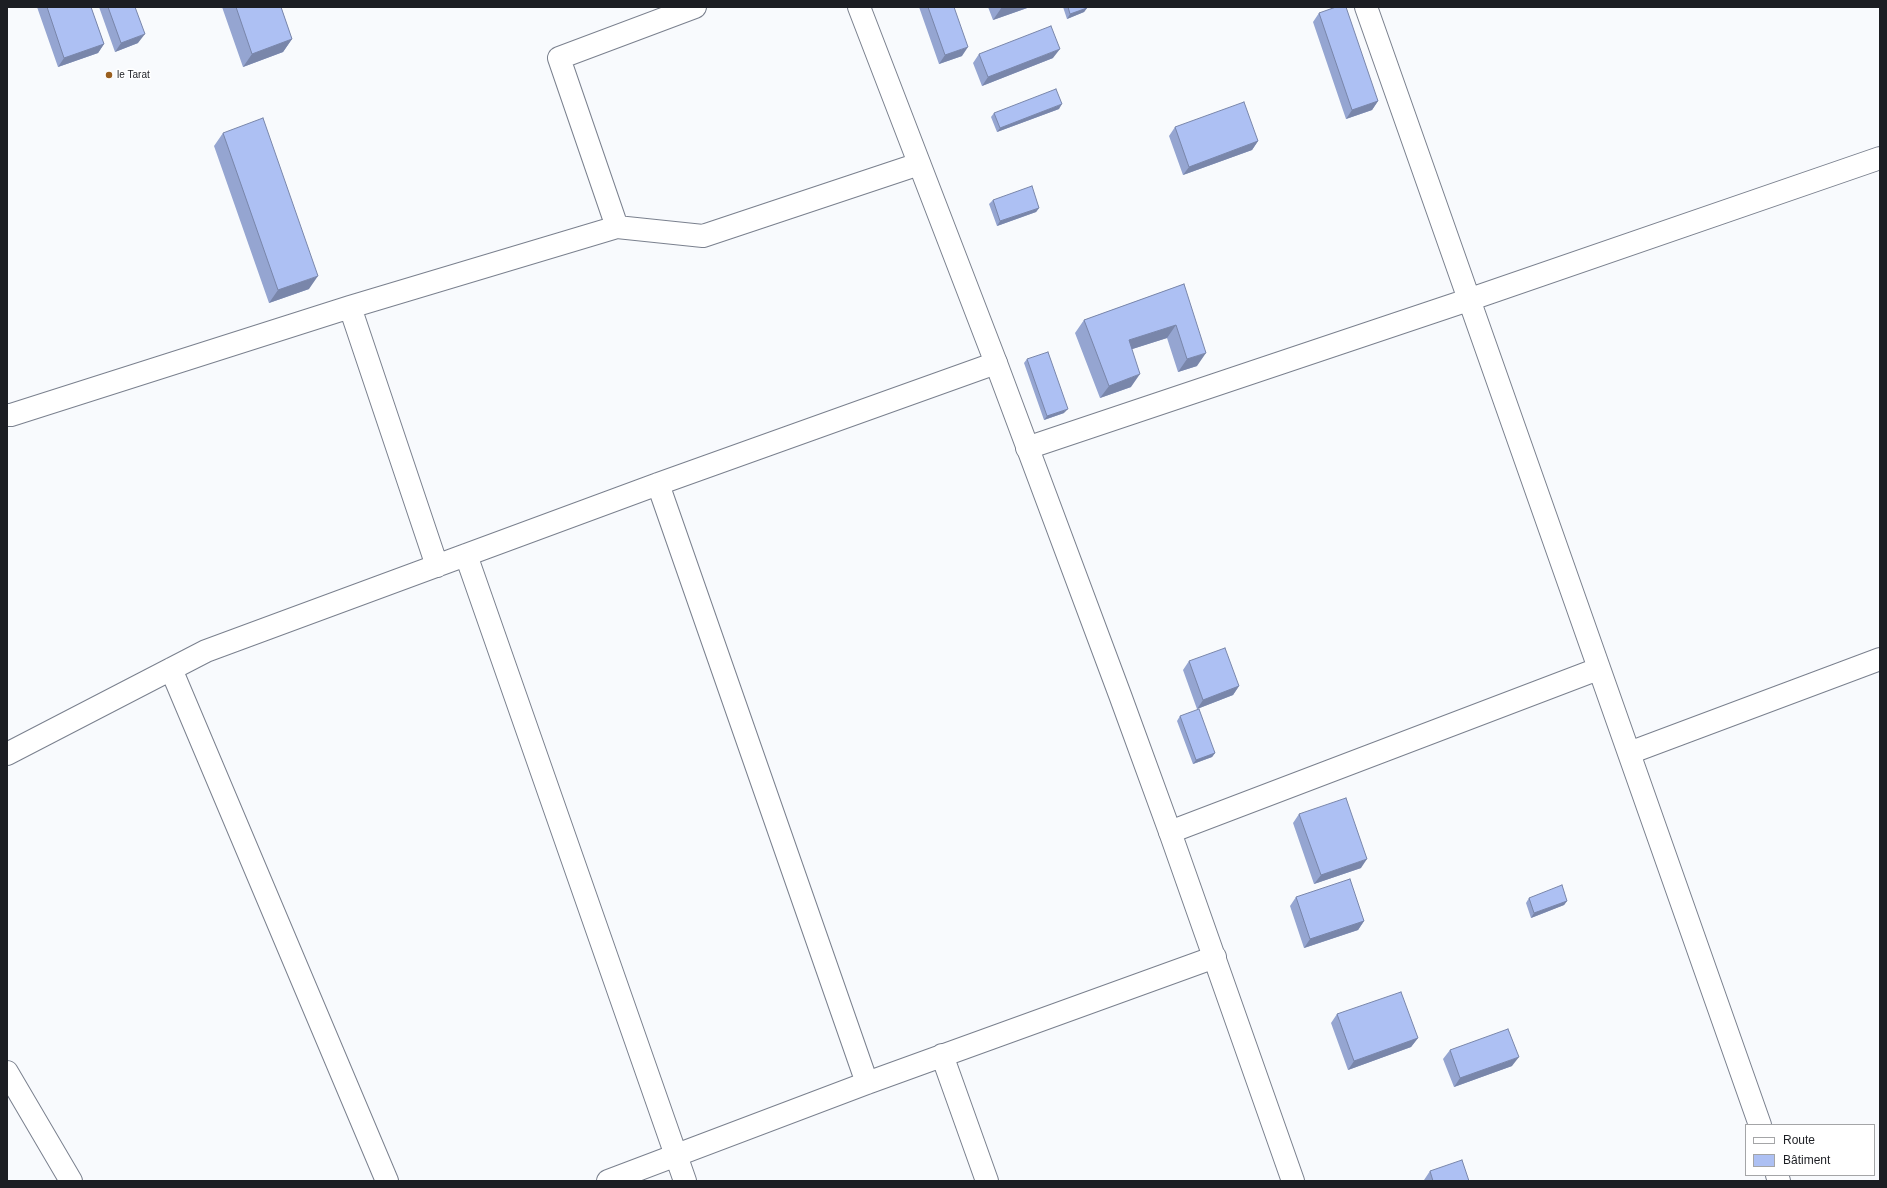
<!DOCTYPE html>
<html>
<head>
<meta charset="utf-8">
<style>
  body { margin:0 }
  #map { position:relative; width:1887px; height:1188px; overflow:hidden; background:#f8fafd; font-family:Arial,sans-serif }
  canvas { display:block }
  .frame { position:absolute; inset:0; border:8px solid #1c1e23; pointer-events:none }
  .legend { position:absolute; left:1745px; top:1124px; width:130px; height:52px; box-sizing:border-box; background:#fff; border:1px solid #a4a5a7; margin:0; padding:5px 7px; list-style:none; font-size:12px; color:#1c1e23 }
  .legend li { display:flex; align-items:center; gap:8px; height:20px }
  .legend b { width:20px; border:1px solid #a4a5a7 }
</style>
</head>
<body>
<div id="map">
<canvas width="1887" height="1188"></canvas>
<div class="frame"></div>
<ul class="legend">
<li><b style="height:5px;background:#fff"></b>Route</li>
<li><b style="height:11px;background:#adc0f3"></b>Bâtiment</li>
</ul>
</div>
<script>
const ctx = document.querySelector('canvas').getContext('2d');
ctx.lineJoin = 'round';
const shape = rows => new Path2D(rows.map(r => 'M' + r).join(''));
function trace(path, color, width, dash) { ctx.strokeStyle = color; ctx.lineWidth = width; ctx.lineCap = dash ? 'butt' : 'round'; ctx.setLineDash(dash || []); ctx.stroke(path); }
function fillPath(path, color) { ctx.fillStyle = color; ctx.fill(path, 'evenodd'); }
function write(font, color, halo, rows, align = 'center') {
  ctx.font = font + ' Arial,sans-serif'; ctx.lineWidth = 3; ctx.setLineDash([]); ctx.textBaseline = 'middle'; ctx.strokeStyle = halo; ctx.fillStyle = color; for (const [text, x, y, turn = 0] of rows) {
    ctx.save(); ctx.translate(x, y); ctx.rotate((+turn || 0) * Math.PI / 180); ctx.textAlign = isNaN(turn) ? turn : align; if (halo) ctx.strokeText(text, 0, 0); ctx.fillText(text, 0, 0); ctx.restore();
  }
}
const minor = shape([
  [1366,7,1760,1125],
  [617,227,703,236,919,164],
  [350,307,437,566],
  [7,415,11,415,350,307,617,227,559,58,695,7],
  [1027,448,1468,300,1880,158],
  [658,484,867,1083],
  [466,555,685,1181],
  [171,669,387,1181],
  [1629,753,1880,659],
  [7,754,206,651,658,484,996,363],
  [1170,832,1598,669],
  [942,1055,987,1181],
  [1777,1175,1779,1181],
  [608,1181,867,1083,1215,957]
]);
const tertiary = shape([
  [859,7,996,363,1120,695,1170,832,1293,1181],
  [7,1072,71,1181]
]);
trace(minor, '#7a808e', 24);
trace(tertiary, '#7a808e', 24);
trace(minor, '#fff', 22);
trace(tertiary, '#fff', 22);
fillPath(shape([
  [37,7,91,7,104,44,98,53,58,67],
  [99,7,135,7,138,43,115,52],
  [222,7,281,7,292,39,283,52,243,67],
  [919,7,954,7,962,56,939,64],
  [988,7,1030,7,993,20],
  [1063,7,1087,7,1087,8,1084,12,1067,19],
  [1319,13,1378,101,1372,110,1346,119,1313,22],
  [979,54,1053,58,982,86,973,63],
  [1059,109,997,132,991,117,994,113],
  [1175,127,1258,141,1252,150,1183,175,1169,136],
  [223,133,309,289,269,303,214,146],
  [993,200,1039,208,1036,212,997,226,989,204],
  [1184,284,1197,366,1178,372,1167,338,1132,349,1131,387,1100,398,1075,333,1084,320],
  [1027,359,1064,413,1044,420,1024,363],
  [1189,661,1239,686,1233,695,1197,709,1183,670],
  [1180,716,1215,753,1212,757,1193,764,1177,721],
  [1299,814,1361,868,1314,884,1293,823],
  [1296,897,1364,921,1358,930,1304,948,1290,906],
  [1529,898,1567,901,1564,905,1531,918,1526,903],
  [1337,1014,1418,1038,1411,1047,1348,1070,1331,1023],
  [1450,1050,1512,1066,1454,1087,1443,1059],
  [1430,1171,1469,1181,1424,1181,1424,1180]
]), '#95a5d1');
fillPath(shape([
  [1002,7,1030,7,993,20],
  [1087,8,1084,12,1067,19,1070,14],
  [145,34,138,43,115,52,121,43],
  [292,39,283,52,243,67,252,54],
  [104,44,98,53,58,67,64,58],
  [968,47,962,56,939,64,945,55],
  [1060,49,1053,58,982,86,988,77],
  [1378,101,1372,110,1346,119,1352,110],
  [1062,104,1059,109,997,132,1000,128],
  [1258,141,1252,150,1183,175,1189,167],
  [1039,208,1036,212,997,226,1000,221],
  [318,276,309,289,269,303,278,290],
  [1176,325,1167,338,1120,353,1129,340],
  [1206,353,1197,366,1178,372,1187,359],
  [1140,374,1131,387,1100,398,1109,386],
  [1068,409,1064,413,1044,420,1047,416],
  [1239,686,1233,695,1197,709,1203,700],
  [1215,753,1212,757,1193,764,1196,760],
  [1367,859,1361,868,1314,884,1321,875],
  [1567,901,1564,905,1531,918,1534,913],
  [1364,921,1358,930,1304,948,1310,939],
  [1418,1038,1411,1047,1348,1070,1354,1061],
  [1519,1057,1512,1066,1454,1087,1460,1078]
]), '#7986aa');
const building = shape([
  [47,7,91,7,104,44,64,58,47,7],
  [108,7,135,7,145,34,121,43,108,7],
  [236,7,281,7,292,39,252,54,236,7],
  [928,7,954,7,968,47,945,55,928,7],
  [1068,7,1087,7,1087,8,1070,14,1068,7],
  [1336,7,1346,7,1378,101,1352,110,1319,13,1336,7],
  [1051,26,1060,49,988,77,979,54,1051,26],
  [1056,89,1062,104,1000,128,994,113,1056,89],
  [1244,102,1258,141,1189,167,1175,127,1244,102],
  [263,118,318,276,278,290,223,133,263,118],
  [1032,186,1039,208,1000,221,993,200,1032,186],
  [1184,284,1206,353,1187,359,1176,325,1129,340,1140,374,1109,386,1084,320,1184,284],
  [1048,352,1068,409,1047,416,1027,359,1048,352],
  [1225,648,1239,686,1203,700,1189,661,1225,648],
  [1199,709,1215,753,1196,760,1180,716,1199,709],
  [1346,798,1367,859,1321,875,1299,814,1346,798],
  [1350,879,1364,921,1310,939,1296,897,1350,879],
  [1562,885,1567,901,1534,913,1529,898,1562,885],
  [1401,992,1418,1038,1354,1061,1337,1014,1401,992],
  [1508,1029,1519,1057,1460,1078,1450,1050,1508,1029],
  [1462,1160,1469,1181,1433,1181,1430,1171,1462,1160]
]);
fillPath(building, '#adc0f3');
trace(building, '#7986aa', 1);
for (const [x, y, r, color] of [
  [109,75,4,"#995e1e"]
]) { const dot = new Path2D(); dot.arc(x, y, r, 0, 2 * Math.PI); ctx.fillStyle = color; ctx.fill(dot); trace(dot, '#fff', 1.5); }
write('10px', '#1c1e23', '#fff', [
  ["le Tarat",117,75]
], 'left');
</script>
</body>
</html>
